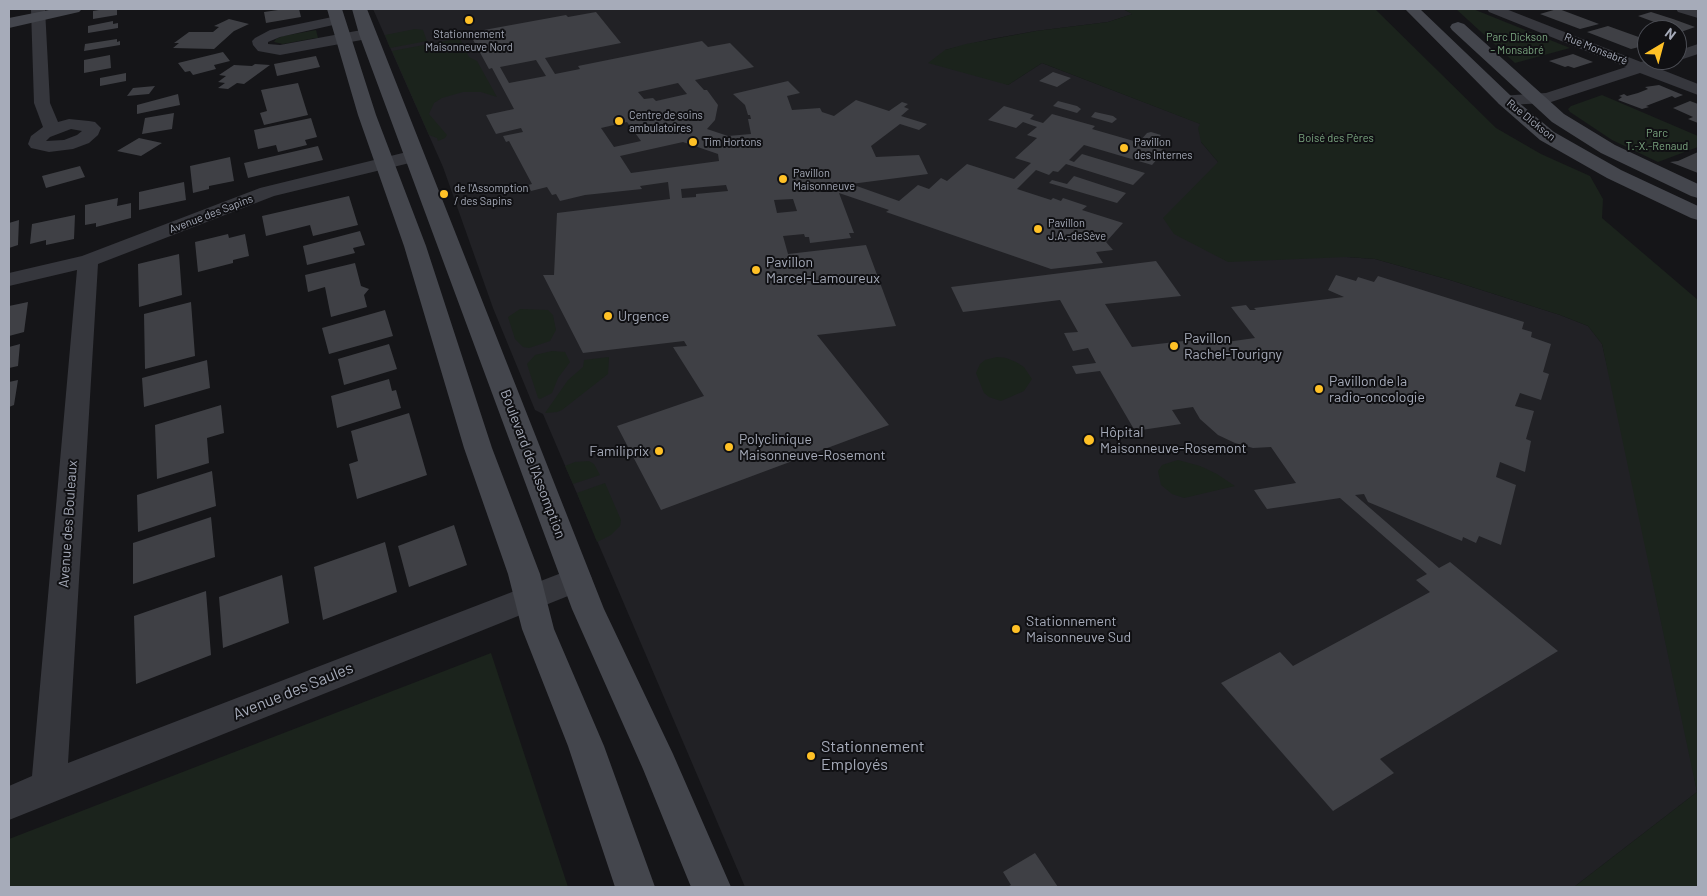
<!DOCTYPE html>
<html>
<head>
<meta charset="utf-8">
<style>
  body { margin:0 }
  #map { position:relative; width:1707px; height:896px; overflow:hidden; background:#151518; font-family:Barlow,sans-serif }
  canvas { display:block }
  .frame { position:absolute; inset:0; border:10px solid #a6abb9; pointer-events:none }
  .north { position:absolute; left:1637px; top:20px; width:50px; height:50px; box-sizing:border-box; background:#101013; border:1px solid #4c4e55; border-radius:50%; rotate:37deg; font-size:14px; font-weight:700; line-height:20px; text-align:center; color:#a6abb9 }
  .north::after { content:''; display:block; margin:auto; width:18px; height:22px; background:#ffc126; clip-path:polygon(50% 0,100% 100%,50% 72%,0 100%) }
</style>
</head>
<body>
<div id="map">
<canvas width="1707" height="896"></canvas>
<div class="frame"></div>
<div class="north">N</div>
</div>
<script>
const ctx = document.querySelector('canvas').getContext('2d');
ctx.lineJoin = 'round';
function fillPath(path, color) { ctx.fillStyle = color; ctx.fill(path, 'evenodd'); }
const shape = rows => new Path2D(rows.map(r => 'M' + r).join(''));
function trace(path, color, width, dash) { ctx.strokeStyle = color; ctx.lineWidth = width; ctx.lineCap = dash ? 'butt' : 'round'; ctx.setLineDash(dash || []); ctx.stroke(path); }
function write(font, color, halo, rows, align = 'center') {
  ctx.font = font + ' Barlow,sans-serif'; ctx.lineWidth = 4; ctx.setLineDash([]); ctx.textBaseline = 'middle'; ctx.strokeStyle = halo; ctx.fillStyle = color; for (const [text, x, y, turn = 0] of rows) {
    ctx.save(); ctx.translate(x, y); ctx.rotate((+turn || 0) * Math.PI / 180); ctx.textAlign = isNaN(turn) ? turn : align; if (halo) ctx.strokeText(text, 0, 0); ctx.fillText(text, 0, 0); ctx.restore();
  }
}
fillPath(shape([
  [373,9,1123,9,1133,14,1108,22,1036,31,991,39,945,50,1008,85,1042,63,1201,124,1201,142,1218,162,1347,257,1375,259,1450,280,1560,315,1588,326,1602,344,1660,586,1697,792,1574,887,745,887,543,414,535,410,493,308,443,167]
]), '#212125');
fillPath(shape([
  [1123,9,1375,9,1496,128,1541,154,1590,176,1603,199,1602,218,1698,300,1698,887,1574,887,1697,792,1602,344,1588,326,1560,315,1450,280,1375,259,1347,257,1228,262,1174,234,1163,218,1218,162,1201,142,1198,128,1200,124,1042,63,1008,85,928,63,945,50,966,44,1036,31,1108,22,1132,14],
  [1456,9,1473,9,1570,48,1515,63],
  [415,29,423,30,427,41,390,48,385,35],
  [316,30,318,38,315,38,283,44,274,42,276,39,283,36],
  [456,39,460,39,469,57,477,61,497,97,481,92,463,92,442,98,434,103,429,114,447,135,445,138,438,141,437,138,429,135,392,51],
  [1602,95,1698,136,1698,147,1658,162,1612,140,1570,112,1568,109,1571,106],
  [520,309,548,310,553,315,556,330,550,341,529,348,523,347,515,339,508,317],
  [552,351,565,352,570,362,558,378,552,393,540,399,538,398,527,364,535,355],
  [609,357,608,374,562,410,557,412,545,413,568,380,583,367,584,360],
  [997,357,1006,358,1016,362,1024,367,1032,379,1024,391,1001,401,989,397,984,393,976,373,980,364,985,360],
  [1178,460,1200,466,1217,474,1235,486,1184,498,1172,494,1161,485,1158,471,1162,465],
  [589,461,594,464,600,475,573,484,565,466,575,462],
  [605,483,621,520,620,526,611,535,597,542,577,493],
  [491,653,568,887,9,887,9,839]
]), '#1b231c');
fillPath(shape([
  [105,9,117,9,117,15,93,19,93,11],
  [285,9,299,9,301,17,266,23,264,12],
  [1557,9,1559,9,1599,24,1580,29,1540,14],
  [596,12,621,43,545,58,555,74,580,69,578,66,702,41,708,47,730,43,754,67,695,80,704,90,707,90,718,105,715,120,707,129,728,136,751,134,748,119,751,119,750,115,748,115,745,105,733,94,788,81,800,93,787,96,792,110,820,108,822,112,834,116,856,100,889,111,902,102,908,104,904,107,909,109,901,116,927,124,919,130,900,124,871,146,876,157,919,155,928,174,851,184,899,201,918,185,929,189,941,178,947,181,967,164,1014,179,1031,163,1015,158,1037,138,1027,135,1037,127,1023,122,1016,128,988,120,1004,106,1034,115,1030,119,1043,123,1052,114,1095,126,1092,129,1165,150,1152,165,1084,145,1069,160,1074,162,1082,154,1145,173,1133,185,1066,164,1058,172,1053,171,1049,175,1036,170,1017,189,1051,200,1053,198,1061,201,1063,198,1087,206,1082,210,1123,223,1106,242,1113,250,1096,252,1103,263,1051,269,886,212,889,210,839,193,854,233,849,233,851,238,810,243,809,237,805,237,804,234,783,236,788,254,866,245,896,326,817,335,889,425,661,510,617,426,704,396,673,347,687,346,684,341,583,353,543,275,554,275,557,213,670,199,668,182,640,186,642,189,585,195,560,201,556,194,552,195,547,187,531,191,528,185,532,184,509,141,506,142,503,136,523,132,521,128,496,134,486,115,514,109,492,68,489,69,471,36,486,33,484,30,566,15,568,17],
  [536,60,546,76,509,83,500,67],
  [678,83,687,94,656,101,653,98,644,99,638,92],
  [627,122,641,141,614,147,601,128],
  [683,142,718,154,719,161,631,173,620,156],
  [726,185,728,191,696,194,696,197,682,198,681,189],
  [793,199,797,211,777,213,774,200],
  [1651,12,1673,19,1695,27,1681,32,1638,16],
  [229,19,249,24,232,32,234,31,214,49,173,48,179,43,174,43,189,32,213,32,219,27,214,26],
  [113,21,113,24,118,23,118,28,88,33,88,26],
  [1608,26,1647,40,1647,45,1631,49,1587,32],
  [117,39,117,42,120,41,120,45,84,51,85,44],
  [223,52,230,61,214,65,216,69,193,75,190,71,185,72,178,63],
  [1573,54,1593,62,1574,68,1568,66,1565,67,1549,61],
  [110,55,111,68,84,73,84,60],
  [316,56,320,67,277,76,274,64],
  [255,64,270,65,244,84,237,83,228,89,218,88,225,83,218,82,226,76,219,75,234,65,252,66],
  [1053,72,1071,78,1057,87,1039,81],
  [126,73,126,81,100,86,100,78],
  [298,83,308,115,264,125,260,113,267,111,261,90],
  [1659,85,1683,95,1675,98,1672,96,1646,106,1649,107,1642,109,1618,100,1622,97,1619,96,1624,94,1627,96,1638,93,1648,89,1645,87],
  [155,86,149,94,127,96,133,88],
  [178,94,180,105,137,114,137,105],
  [1058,101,1077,106,1081,109,1077,113,1053,106],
  [1690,101,1698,104,1698,123,1688,119,1693,117,1673,108],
  [1095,112,1113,116,1117,119,1112,123,1091,117],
  [174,113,172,129,142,134,145,118],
  [311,118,317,137,305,140,307,145,278,152,276,145,258,149,254,130],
  [1151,132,1161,135,1153,144,1140,141,1147,133],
  [139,138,162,143,141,156,117,151],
  [318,146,323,160,248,178,244,163],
  [1698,152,1698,173,1670,162,1678,161],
  [230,157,234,181,209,186,209,189,193,193,190,166],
  [80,166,85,177,46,188,42,176],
  [1074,176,1126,193,1117,203,1049,183,1052,180,1067,184],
  [184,182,186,200,139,210,139,192],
  [349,196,358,225,313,236,310,225,266,236,262,216],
  [118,198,117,206,131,203,131,218,96,227,96,223,85,225,85,205],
  [75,215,74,239,46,245,46,240,30,244,32,224],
  [19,220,18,245,9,248,9,223],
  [360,231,365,245,353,248,355,253,307,265,303,246],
  [228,234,229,238,245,234,249,256,233,260,233,263,198,272,195,242],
  [179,254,182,295,139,307,138,264],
  [1156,261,1181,296,1105,304,1132,347,1201,339,1205,345,1255,338,1231,307,1246,305,1250,310,1256,310,1254,308,1344,297,1328,290,1336,275,1356,281,1358,277,1374,282,1378,276,1524,322,1522,329,1532,332,1531,337,1551,344,1543,372,1549,374,1541,400,1520,393,1515,406,1534,411,1526,439,1531,441,1525,472,1500,462,1496,477,1516,485,1501,545,1479,536,1476,543,1463,537,1462,541,1368,502,1364,494,1355,495,1439,568,1450,562,1558,651,1380,759,1394,773,1333,811,1221,683,1280,652,1293,666,1430,592,1416,580,1427,574,1340,498,1267,509,1254,490,1296,483,1271,447,1253,448,1235,443,1218,435,1200,419,1193,407,1172,410,1181,424,1135,431,1100,371,1076,374,1072,366,1096,363,1088,348,1073,351,1064,333,1078,332,1060,300,963,312,951,287],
  [355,263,361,286,369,289,364,295,367,307,331,317,325,287,308,292,305,275],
  [28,302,24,332,9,336,9,306],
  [191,302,195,356,145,369,144,314],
  [385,310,393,336,329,354,322,328],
  [20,344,18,366,9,368,9,347],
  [389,344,397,369,344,385,338,359],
  [207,360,210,388,144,407,142,378],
  [389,379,392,391,396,390,401,408,337,428,331,396],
  [18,380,14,405,9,407,9,382],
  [221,405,224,433,207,438,209,463,157,479,155,425],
  [409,413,427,475,357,499,349,464,358,461,351,431],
  [212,471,216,506,138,532,137,495],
  [211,517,215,557,133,584,133,543],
  [454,525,467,565,409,587,398,546],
  [385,542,397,592,323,620,314,567],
  [282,575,289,623,223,648,219,597],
  [206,591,211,655,136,684,134,616],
  [1035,853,1058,887,1007,887,1011,885,1003,872]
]), '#3f4045');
fillPath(shape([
  [31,9,45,9,50,103,58,122,69,119,89,121,95,122,101,128,98,135,89,143,73,149,49,152,31,148,28,144,31,136,43,127,34,103,31,9],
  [71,129,82,131,77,135,64,140,46,141,50,137,71,129],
  [1487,9,1506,9,1641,62,1648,60,1654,62,1656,65,1655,67,1698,84,1698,95,1640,73,1548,103,1505,105,1499,104,1497,100,1499,96,1546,93,1626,67,1489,12,1487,9],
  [1676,9,1698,9,1698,18,1678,12,1676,9],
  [337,16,342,17,344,20,342,23,280,37,268,42,268,44,280,45,367,29,372,31,375,34,372,37,367,39,280,55,258,51,253,45,252,41,255,38,270,30,337,16],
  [1698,44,1698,54,1677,61,1674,60,1677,60,1677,51,1698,44],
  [415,150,422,152,424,156,422,160,274,196,98,264,68,763,577,567,588,570,592,579,588,588,9,820,9,786,32,776,77,270,9,286,9,273,82,256,260,188,415,150]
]), '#36373d');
fillPath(shape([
  [54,9,82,9,79,12,9,28,9,18,54,9],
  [327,9,342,9,376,115,426,246,492,448,540,574,554,629,604,746,655,887,615,887,568,746,522,629,508,574,464,448,404,246,358,115,327,9],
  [352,9,367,9,604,609,673,754,731,887,691,887,643,769,572,609,359,34,352,9],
  [1405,9,1420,9,1511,96,1554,132,1621,170,1698,206,1698,220,1691,218,1607,178,1540,140,1499,104,1405,9],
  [1458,22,1464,24,1564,114,1615,145,1698,184,1698,198,1691,196,1601,153,1552,122,1452,30,1450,27,1452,24,1458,22]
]), '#44464d');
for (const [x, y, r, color] of [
  [469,20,5,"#ffc126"],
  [619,121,5,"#ffc126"],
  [693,142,5,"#ffc126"],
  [1124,148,5,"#ffc126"],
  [783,179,5,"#ffc126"],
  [444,194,5,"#ffc126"],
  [1038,229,5,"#ffc126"],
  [756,270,5,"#ffc126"],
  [608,316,5,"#ffc126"],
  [1174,346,5,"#ffc126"],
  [1319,389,5,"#ffc126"],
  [1089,440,6,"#ffc126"],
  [729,447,5,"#ffc126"],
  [659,451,5,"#ffc126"],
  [1016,629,5,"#ffc126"],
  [811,756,5,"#ffc126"]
]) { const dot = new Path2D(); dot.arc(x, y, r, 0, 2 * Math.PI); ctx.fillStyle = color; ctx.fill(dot); trace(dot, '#101013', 2); }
write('11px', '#a6abb9', '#101013', [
  ["Stationnement",469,34,"center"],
  ["Maisonneuve Nord",469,47,"center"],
  ["Centre de soins",629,115],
  ["ambulatoires",629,128],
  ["Tim Hortons",703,142],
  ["Pavillon",1134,142],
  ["des Internes",1134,155],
  ["Pavillon",793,173],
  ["Maisonneuve",793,186],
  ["de l'Assomption",454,188],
  ["/ des Sapins",454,201],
  ["Pavillon",1048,223],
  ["J.A.-deSève",1048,236]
], 'left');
write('11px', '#7ba680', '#101013', [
  ["Parc Dickson",1517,37],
  ["– Monsabré",1517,50],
  ["Parc",1657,133],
  ["T.-X.-Renaud",1657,146],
  ["Boisé des Pères",1336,138]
]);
write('11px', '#a6abb9', '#101013', [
  ["Rue Monsabré",1596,49,22],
  ["Rue Dickson",1531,120,39],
  ["Avenue des Sapins",211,214,-21]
]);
write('14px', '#a6abb9', '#101013', [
  ["Pavillon",766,262],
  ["Marcel-Lamoureux",766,278],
  ["Urgence",618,316],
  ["Pavillon",1184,338],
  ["Rachel-Tourigny",1184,354],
  ["Pavillon de la",1329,381],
  ["radio-oncologie",1329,397],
  ["Hôpital",1100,432],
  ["Maisonneuve-Rosemont",1100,448],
  ["Polyclinique",739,439],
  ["Maisonneuve-Rosemont",739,455],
  ["Familiprix",649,451,"right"],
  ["Stationnement",1026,621],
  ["Maisonneuve Sud",1026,637]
], 'left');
write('14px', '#a6abb9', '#101013', [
  ["Boulevard de l'Assomption",533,464,69],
  ["Avenue des Bouleaux",68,524,-86]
]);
write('16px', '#a6abb9', '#101013', [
  ["Avenue des Saules",293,691,-22]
]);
write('16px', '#a6abb9', '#101013', [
  ["Stationnement",821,747],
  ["Employés",821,765]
], 'left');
</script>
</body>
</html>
